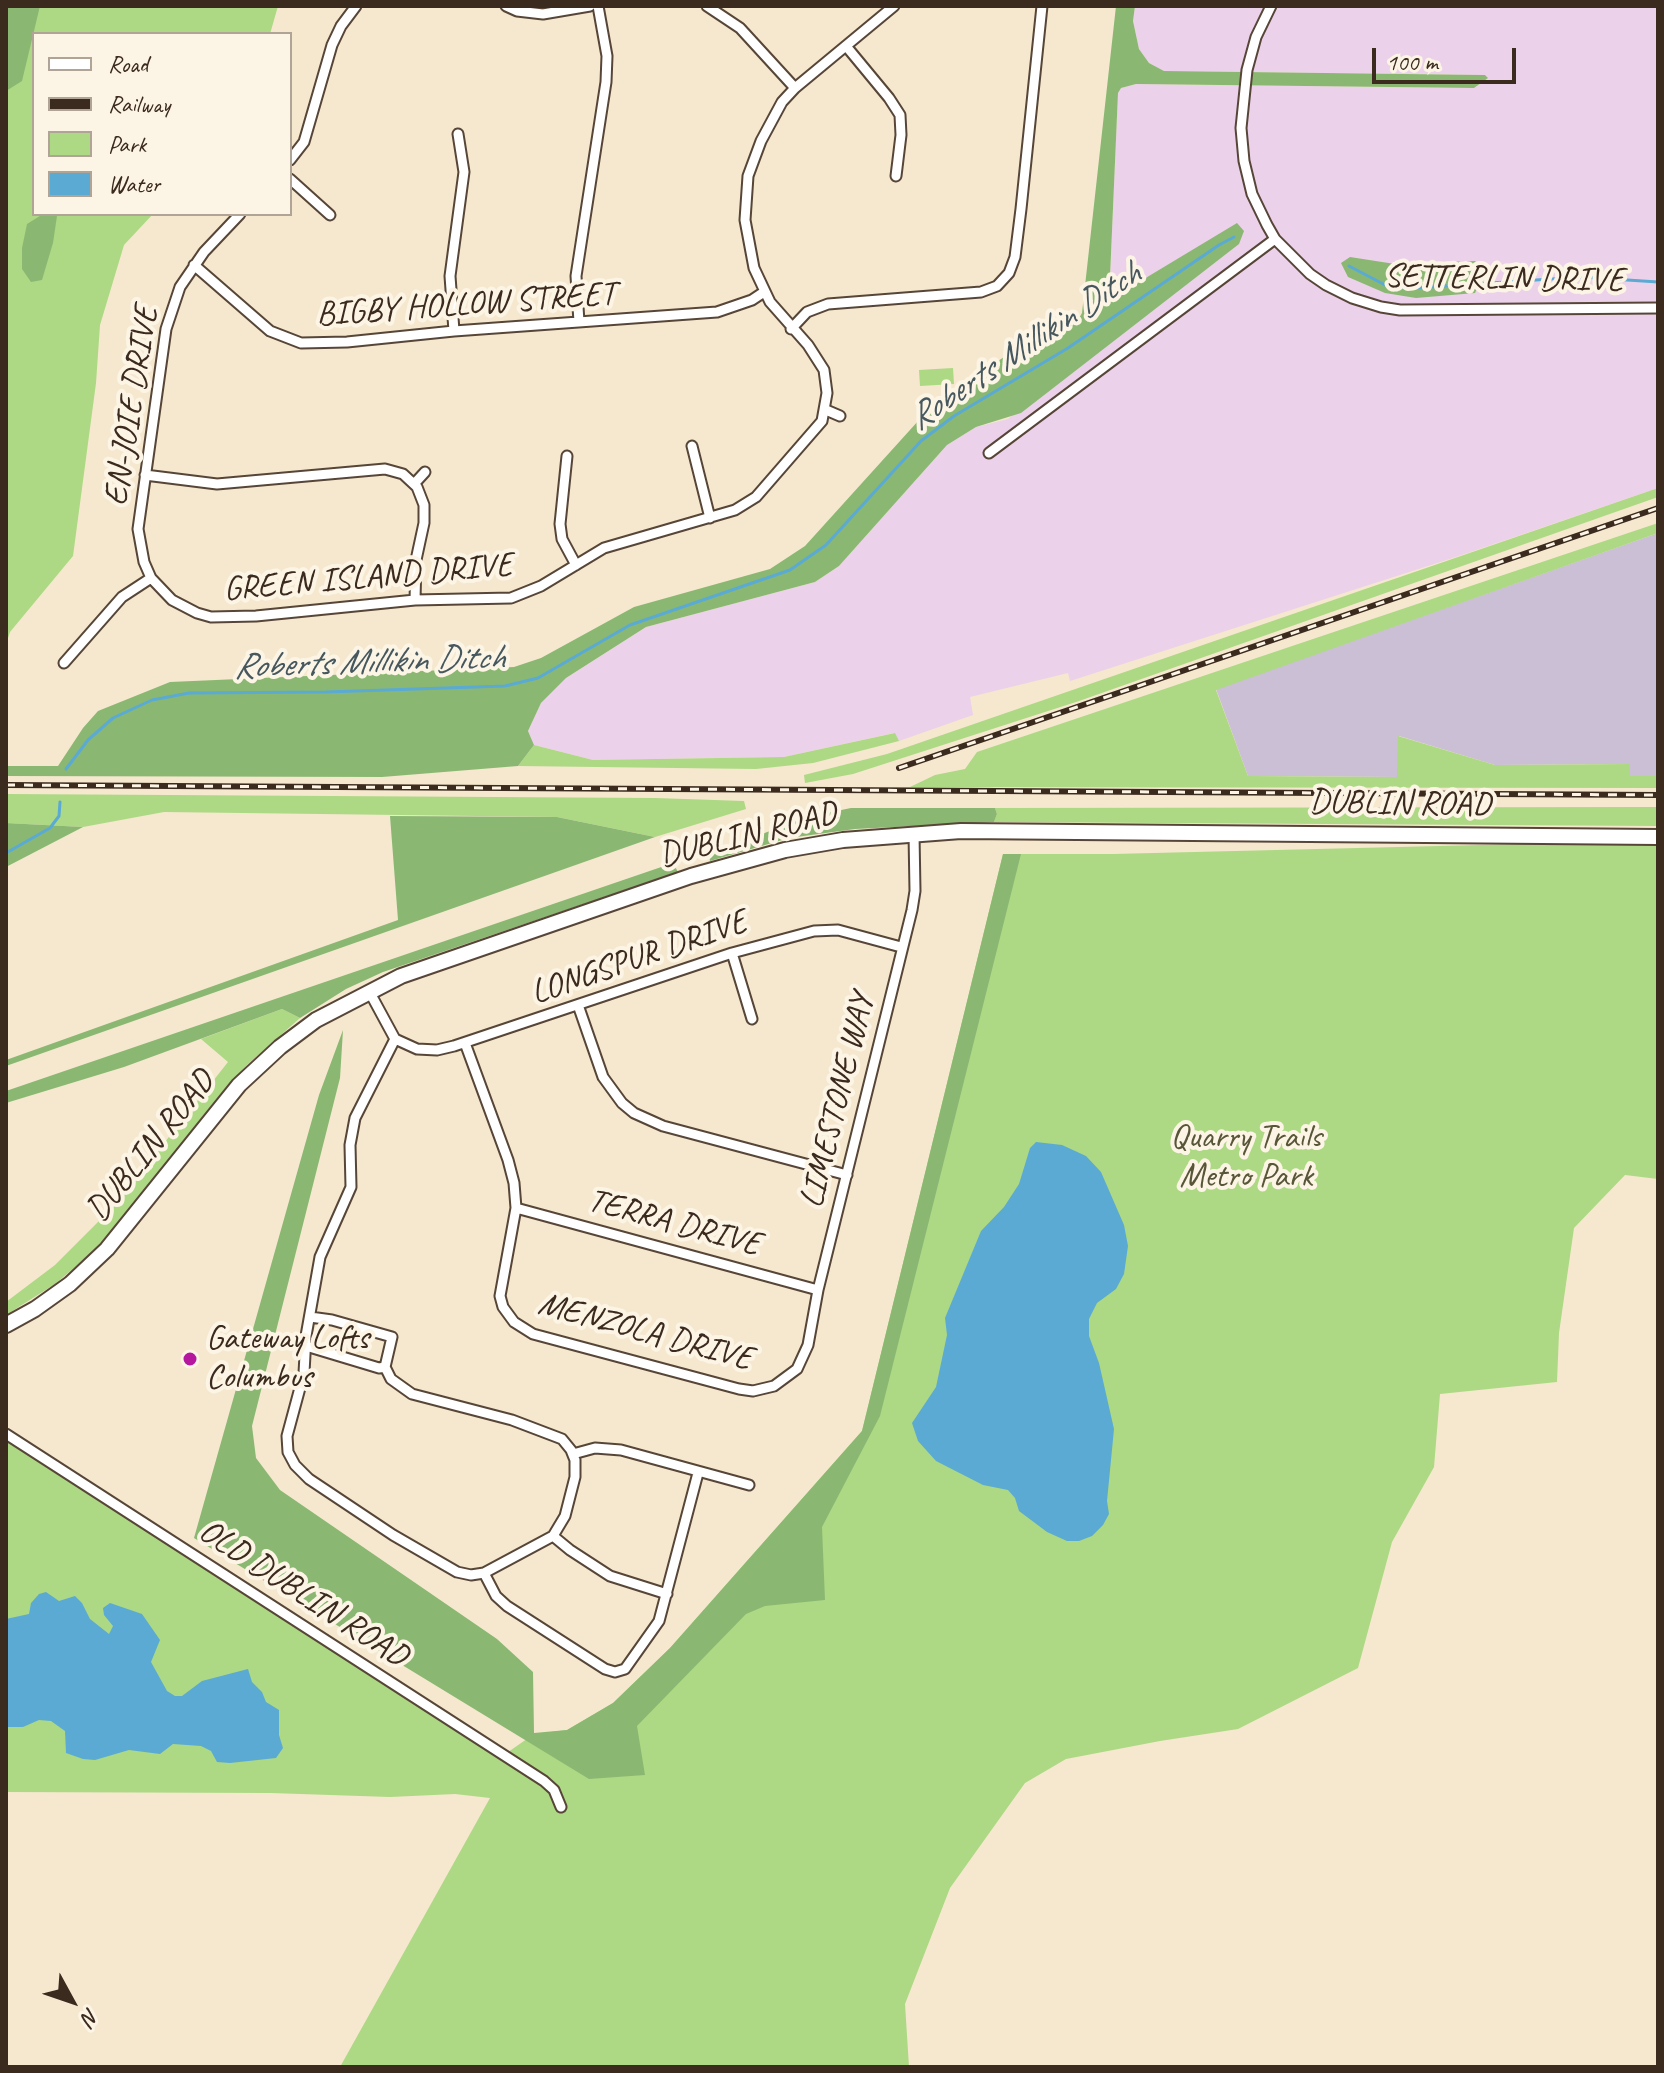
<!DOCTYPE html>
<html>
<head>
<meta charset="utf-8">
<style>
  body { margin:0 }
  #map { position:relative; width:1664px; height:2073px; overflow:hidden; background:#f5e8ce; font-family:Caveat,sans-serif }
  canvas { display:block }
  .frame { position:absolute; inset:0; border:8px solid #3b2a1e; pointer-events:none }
  .legend { position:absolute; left:32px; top:32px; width:260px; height:184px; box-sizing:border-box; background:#fcf5e5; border:2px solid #afa495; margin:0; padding:10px 14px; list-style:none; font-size:24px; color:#3b2a1e }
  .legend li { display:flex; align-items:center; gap:16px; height:40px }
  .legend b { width:40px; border:2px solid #afa495 }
  .north { position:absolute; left:32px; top:1961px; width:80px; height:80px; -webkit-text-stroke:6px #fcf5e5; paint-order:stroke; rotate:130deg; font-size:22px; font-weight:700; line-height:32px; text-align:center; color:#3b2a1e }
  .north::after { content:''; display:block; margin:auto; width:28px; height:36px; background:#3b2a1e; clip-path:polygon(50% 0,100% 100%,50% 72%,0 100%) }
  .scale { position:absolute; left:1372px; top:48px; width:144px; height:36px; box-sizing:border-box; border:4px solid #3b2a1e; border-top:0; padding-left:10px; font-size:24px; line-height:28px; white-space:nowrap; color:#3b2a1e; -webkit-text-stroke:6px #fcf5e5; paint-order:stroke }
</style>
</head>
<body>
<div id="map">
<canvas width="1664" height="2073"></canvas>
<div class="frame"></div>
<ul class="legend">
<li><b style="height:10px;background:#fff"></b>Road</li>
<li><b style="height:10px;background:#3b2a1e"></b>Railway</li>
<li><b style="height:22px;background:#add884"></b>Park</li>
<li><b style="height:22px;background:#5aaad4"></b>Water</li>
</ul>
<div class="north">N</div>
<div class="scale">100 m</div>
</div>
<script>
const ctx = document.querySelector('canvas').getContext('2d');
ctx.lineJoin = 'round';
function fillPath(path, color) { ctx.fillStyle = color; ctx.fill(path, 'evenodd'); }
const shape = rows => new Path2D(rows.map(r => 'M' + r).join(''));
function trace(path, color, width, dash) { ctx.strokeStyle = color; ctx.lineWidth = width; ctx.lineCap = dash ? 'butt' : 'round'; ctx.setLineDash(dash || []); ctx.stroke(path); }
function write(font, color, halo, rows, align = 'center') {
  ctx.font = font + ' Caveat,sans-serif'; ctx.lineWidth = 8; ctx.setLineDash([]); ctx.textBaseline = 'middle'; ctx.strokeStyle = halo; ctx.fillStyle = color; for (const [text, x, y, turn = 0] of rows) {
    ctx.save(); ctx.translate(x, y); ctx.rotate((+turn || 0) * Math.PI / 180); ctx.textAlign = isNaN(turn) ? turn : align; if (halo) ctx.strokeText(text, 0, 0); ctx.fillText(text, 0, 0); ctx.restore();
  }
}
fillPath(shape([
  [1135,6,1658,6,1658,488,1456,557,1070,681,1068,673,970,697,973,715,899,741,894,733,784,757,593,760,534,745,528,731,541,703,566,678,646,627,815,582,839,566,947,445,976,427,1008,419,1237,224,1109,300,1118,93,1120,88,1136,84,1474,88,1487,78,1485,75,1164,71,1149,63,1139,49,1133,21]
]), '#ecd1ea');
fillPath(shape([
  [1658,533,1658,776,1630,776,1629,764,1495,765,1399,736,1398,777,1248,776,1216,689]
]), '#cbbfd5');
fillPath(shape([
  [6,6,278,6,270,34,34,34,34,214,153,214,124,245,100,325,96,383,73,556,10,632,6,644],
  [953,368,954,384,920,386,919,370],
  [1658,488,1658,497,1079,701,853,774,805,783,804,775,887,754],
  [1658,523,1658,533,1216,690,1248,776,1397,777,1398,736,1495,765,1630,764,1630,776,1658,776,1658,788,910,787,935,775,965,769,977,752],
  [895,733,899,741,813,763,756,769,518,766,534,745,593,760,784,757],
  [6,794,655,798,744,801,746,809,655,837,557,817,164,812,83,827,6,823],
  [1658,807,1658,826,994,822,997,814,995,808],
  [1562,843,1658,844,1658,1179,1625,1175,1574,1228,1559,1333,1557,1382,1440,1394,1434,1467,1392,1542,1358,1668,1238,1729,1160,1741,1066,1759,1025,1783,950,1888,905,2004,909,2067,340,2067,490,1798,455,1794,390,1797,271,1793,6,1792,6,1439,501,1757,534,1734,567,1730,613,1703,670,1648,862,1431,1003,854,1113,854],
  [282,1009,300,1018,247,1065,224,1091,120,1223,88,1256,55,1284,6,1315,6,1302,55,1265,116,1204,228,1062,201,1039]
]), '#add884');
fillPath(shape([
  [6,6,40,6,22,81,6,91],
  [1116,6,1135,6,1133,21,1139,49,1149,63,1164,71,1485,75,1488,78,1474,88,1136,84,1121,88,1118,93,1109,300,1237,223,1244,231,1239,244,1021,413,976,427,947,445,839,566,815,582,646,627,566,678,541,703,528,731,534,745,518,766,382,777,6,776,6,766,58,766,83,728,98,711,170,682,514,667,541,658,634,607,770,569,805,546,919,420,980,373,1022,345,1077,322,1082,313],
  [43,214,57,216,53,243,42,280,31,282,22,269,22,248,27,224],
  [1350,257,1395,264,1475,261,1480,267,1479,284,1475,293,1416,298,1385,293,1348,277,1341,263],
  [851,808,995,808,997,814,994,822,855,829,789,838,710,861,709,854,807,817],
  [390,816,557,817,655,837,6,1066,6,1060,398,920],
  [6,823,83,827,6,867],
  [1003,854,1021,854,880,1416,822,1527,825,1600,765,1606,746,1614,637,1726,645,1775,589,1779,194,1538,319,1095,343,1030,340,1078,252,1426,256,1458,280,1490,497,1639,533,1672,534,1733,567,1730,613,1703,670,1648,862,1431],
  [673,863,678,872,383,972,346,989,300,1018,282,1009,124,1067,6,1103,6,1091]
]), '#8ab872');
fillPath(shape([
  [1036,1142,1062,1145,1086,1156,1101,1172,1124,1225,1128,1246,1124,1274,1116,1289,1097,1303,1089,1319,1089,1336,1099,1363,1114,1429,1107,1501,1109,1514,1103,1525,1092,1536,1079,1541,1067,1541,1047,1532,1019,1511,1015,1498,1008,1490,983,1485,936,1461,918,1441,912,1423,936,1387,947,1335,945,1318,981,1231,1004,1207,1019,1184,1030,1148],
  [46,1592,59,1601,75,1596,82,1603,90,1619,109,1634,113,1626,104,1615,103,1608,110,1603,142,1614,160,1640,151,1662,167,1691,175,1696,182,1696,202,1681,248,1669,252,1682,262,1692,266,1702,279,1710,279,1735,283,1748,276,1758,230,1763,217,1762,211,1751,201,1746,173,1744,160,1754,129,1750,95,1760,83,1759,66,1753,65,1731,51,1721,39,1720,23,1727,6,1727,6,1619,29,1614,31,1603,39,1594]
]), '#5aaad4');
trace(shape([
  [1349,266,1387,286,1415,288,1581,277,1658,282],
  [66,769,88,740,113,718,152,700,189,693,326,692,505,686,538,678,630,625,790,570,826,545,921,441,954,416,1068,348,1219,245,1234,237],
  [6,853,50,828,59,816,60,802]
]), '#5aaad4', 3);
const minor = shape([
  [506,6,517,11,543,14,590,6],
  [707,6,740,28,795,88],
  [1271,6,1256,37,1247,70,1241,128,1244,161,1252,194,1267,225,1275,239,1310,274,1326,285,1352,298,1381,307,1400,310,1658,308],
  [846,46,889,98,900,115,901,135,896,176],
  [290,160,304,142,332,45,341,26,356,6],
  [290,179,330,215],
  [240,214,204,252,180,287,166,329,138,529,144,562,151,578,172,600,197,613,211,617,256,616,415,600,511,598,541,586,604,548,735,510,756,497,822,421,827,393,824,370,808,345,770,302,754,268,745,220,748,176,761,141,782,102,795,88,894,6],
  [194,265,270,331,301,343,347,342,454,331,717,312,752,300,764,292],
  [579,322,576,276,606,82,607,56,598,6],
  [791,329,807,312,828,304,981,292,997,286,1009,273,1015,257,1021,209,1042,6],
  [454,331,450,276,464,172,458,134],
  [826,410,840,416],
  [692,446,710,518],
  [989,453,1275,239],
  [567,456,560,524,562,539,576,565],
  [145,475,217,484,385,469,403,474,417,487,424,505,424,523,416,560,415,600],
  [414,484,425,472],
  [64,663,122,597,151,578],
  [732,953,752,1019],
  [369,991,395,1039],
  [578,1005,603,1077,622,1103,634,1113,663,1126,847,1175],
  [395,1039,417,1049,437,1050,454,1046,732,953,814,931,838,930,901,947],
  [465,1043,508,1160,514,1183,516,1208,500,1296,503,1307,514,1322,533,1334,739,1389,753,1391,774,1386,797,1369,808,1345,818,1290,912,910,915,891,914,834],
  [516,1208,818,1290],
  [306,1346,379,1368,385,1367,392,1337,332,1320,310,1317],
  [385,1367,391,1379,412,1394,512,1420,562,1439,571,1450,575,1460,575,1477,565,1516,553,1536,484,1573,471,1575,457,1572,393,1535,309,1479,295,1465,288,1452,287,1436,304,1373,306,1336,320,1257,351,1187,350,1145,355,1118,395,1039],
  [6,1434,544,1781,554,1790,561,1807],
  [573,1454,595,1448,621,1450,749,1485],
  [553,1536,570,1550,610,1576,667,1594],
  [484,1573,496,1596,507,1606,605,1669,615,1672,625,1669,659,1621,698,1473]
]);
const primary = shape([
  [6,1325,35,1309,70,1284,107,1249,239,1085,280,1047,316,1020,401,976,691,876,785,850,843,840,961,831,1658,837]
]);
trace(minor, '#574638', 13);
trace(primary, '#574638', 18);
trace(minor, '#fff', 9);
trace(primary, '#fff', 14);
const rail = shape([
  [899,768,1658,508],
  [6,785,1658,795]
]);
trace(rail, '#3b2a1e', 6);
trace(rail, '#fcf5e5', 3, [9]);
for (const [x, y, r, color] of [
  [190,1359,8,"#b5179e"]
]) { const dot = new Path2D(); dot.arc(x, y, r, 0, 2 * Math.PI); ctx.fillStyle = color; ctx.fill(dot); trace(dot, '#fcf5e5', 3); }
write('34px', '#3b2a1e', '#fcf5e5', [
  ["SETTERLIN DRIVE",1504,279,1],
  ["BIGBY HOLLOW STREET",466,305,-4],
  ["EN-JOIE DRIVE",132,406,-81],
  ["GREEN ISLAND DRIVE",368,578,-5],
  ["DUBLIN ROAD",1400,804,1],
  ["DUBLIN ROAD",748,835,-14],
  ["LONGSPUR DRIVE",639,958,-19],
  ["LIMESTONE WAY",838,1101,-76],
  ["DUBLIN ROAD",151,1146,-51],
  ["TERRA DRIVE",674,1223,15],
  ["MENZOLA DRIVE",645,1332,15],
  ["OLD DUBLIN ROAD",303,1594,33]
]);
write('34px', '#585638', '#fcf5e5', [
  ["Quarry Trails",1246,1138],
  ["Metro Park",1246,1177]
]);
write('34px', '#3b2a1e', '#fcf5e5', [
  ["Gateway Lofts",206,1339],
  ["Columbus",206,1378]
], 'left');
write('italic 36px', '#46575e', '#fcf5e5', [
  ["Roberts Millikin Ditch",1025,347,-34],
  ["Roberts Millikin Ditch",369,663,-2]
]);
</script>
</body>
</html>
